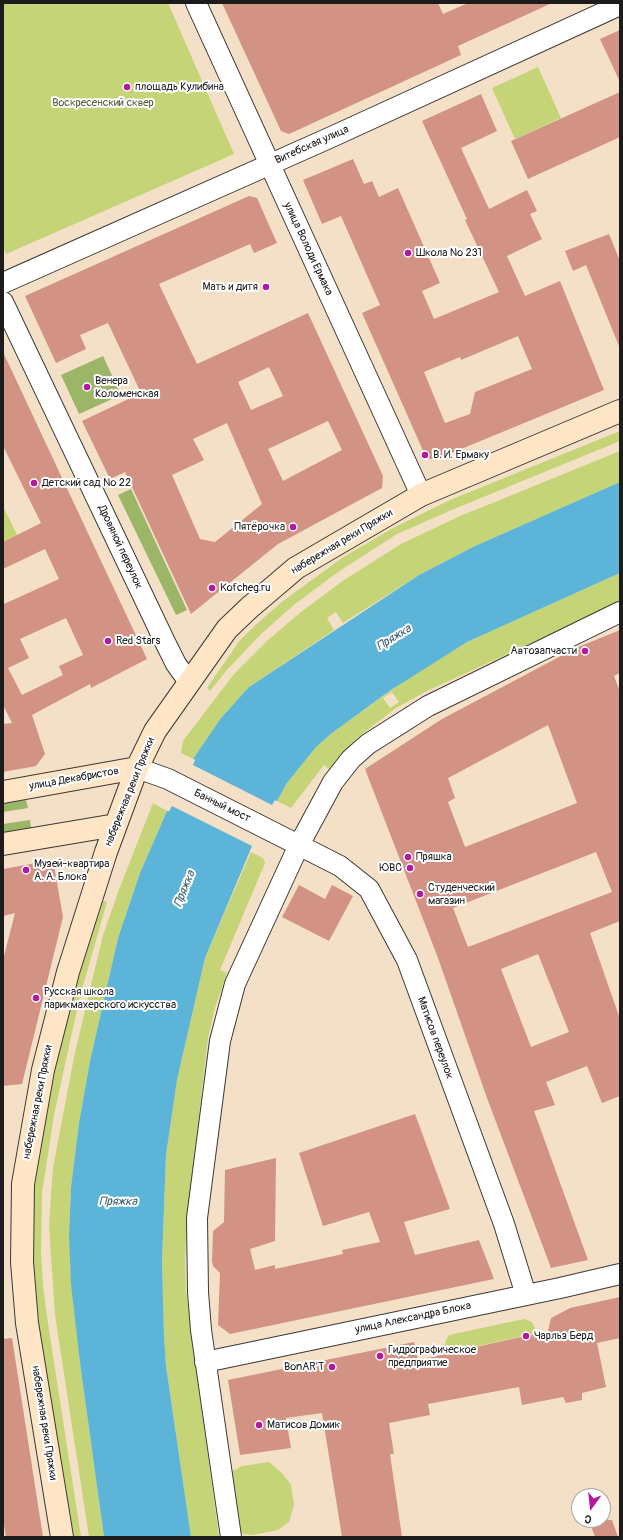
<!DOCTYPE html>
<html>
<head>
<meta charset="utf-8">
<style>
  body { margin:0 }
  #map { position:relative; width:623px; height:1540px; overflow:hidden; background:#f4e0c6; font-family:Pangolin,sans-serif }
  canvas { display:block }
  .frame { position:absolute; inset:0; border:4px solid #1c1c1c; pointer-events:none }
  .north { position:absolute; left:571px; top:1488px; width:40px; height:40px; box-sizing:border-box; background:#fff; border:1px solid #a4a4a4; border-radius:50%; rotate:195deg; font-size:11px; font-weight:700; line-height:16px; text-align:center; color:#1c1c1c }
  .north::after { content:''; display:block; margin:auto; width:14px; height:18px; background:#b5179e; clip-path:polygon(50% 0,100% 100%,50% 72%,0 100%) }
</style>
</head>
<body>
<div id="map">
<canvas width="623" height="1540"></canvas>
<div class="frame"></div>
<div class="north">С</div>
</div>
<script>
const ctx = document.querySelector('canvas').getContext('2d');
ctx.lineJoin = 'round';
function fillPath(path, color) { ctx.fillStyle = color; ctx.fill(path, 'evenodd'); }
const shape = rows => new Path2D(rows.map(r => 'M' + r).join(''));
function trace(path, color, width, dash) { ctx.strokeStyle = color; ctx.lineWidth = width; ctx.lineCap = dash ? 'butt' : 'round'; ctx.setLineDash(dash || []); ctx.stroke(path); }
function write(font, color, halo, rows, align = 'center') {
  ctx.font = font + ' Pangolin,sans-serif'; ctx.lineWidth = 4; ctx.setLineDash([]); ctx.textBaseline = 'middle'; ctx.strokeStyle = halo; ctx.fillStyle = color; for (const [text, x, y, turn = 0] of rows) {
    ctx.save(); ctx.translate(x, y); ctx.rotate((+turn || 0) * Math.PI / 180); ctx.textAlign = isNaN(turn) ? turn : align; if (halo) ctx.strokeText(text, 0, 0); ctx.fillText(text, 0, 0); ctx.restore();
  }
}
fillPath(shape([
  [3,3,168,3,234,154,6,254,3,247],
  [538,67,561,118,515,139,492,88],
  [620,431,620,441,454,509,397,534,338,572,295,604,260,635,227,670,210,691,207,688,240,640,260,621,283,601,342,558,393,528,450,500],
  [620,451,620,482,475,546,419,575,343,623,336,612,327,618,334,630,249,687,221,718,193,759,181,753,183,741,234,674,267,641,301,612,344,580,401,544,458,517],
  [3,506,17,535,3,542],
  [620,573,620,602,425,692,396,708,357,738,330,770,324,765,291,808,277,801,287,783,316,747,332,733,414,674,467,642],
  [392,692,399,702,390,708,383,698],
  [153,803,167,811,140,873,118,938,90,1061,79,1123,71,1187,69,1235,80,1363,104,1537,89,1537,55,1315,49,1226,51,1194,53,1168,74,1057,103,935,120,887],
  [251,852,263,858,265,863,220,970,227,973,215,1008,208,1038,187,1218,185,1261,186,1292,219,1537,191,1537,166,1366,164,1335,162,1261,166,1155,177,1080,205,958],
  [103,901,107,902,80,996,54,1115,42,1193,41,1252,43,1285,47,1317,81,1537,74,1537,38,1323,33,1263,34,1185,54,1073,79,976],
  [524,1319,532,1322,537,1333,443,1354,446,1340,449,1335],
  [269,1462,282,1473,291,1485,294,1505,289,1522,278,1530,253,1535,243,1534,240,1531,231,1474,232,1471,242,1466]
]), '#c5d476');
fillPath(shape([
  [103,356,121,395,79,414,61,375],
  [131,489,187,610,176,615,118,495],
  [26,800,28,808,3,812,3,803],
  [30,820,31,828,3,833,3,824]
]), '#9cb667');
fillPath(shape([
  [620,482,620,573,467,642,391,690,332,733,316,747,287,783,277,801,275,801,250,851,205,958,177,1080,166,1155,162,1261,164,1335,166,1366,191,1537,104,1537,80,1363,71,1284,69,1235,71,1187,79,1123,90,1061,118,938,140,873,167,811,169,811,192,765,195,760,193,759,221,718,249,687,419,575,475,546]
]), '#5cb5d9');
fillPath(shape([
  [191,758,195,760,193,765,272,805,275,800,278,802,276,803,253,853,250,851,252,846,172,806,169,811,166,810,168,809,191,764]
]), '#f4e0c6');
fillPath(shape([
  [222,3,438,3,443,14,468,3,552,3,458,46,461,55,289,134,281,131],
  [620,30,620,82,600,39],
  [620,92,620,137,528,179,511,141],
  [481,94,497,131,461,148,489,209,527,190,537,211,530,214,542,239,507,256,525,296,560,281,604,390,437,459,430,459,425,455,362,313,380,305,341,216,322,224,303,180,353,159,364,184,372,181,379,197,398,188,440,283,422,291,434,319,499,292,465,220,467,219,422,121],
  [518,336,532,369,475,392,470,414,445,423,424,372,460,357,461,360],
  [249,196,257,198,277,243,254,253,250,244,159,284,197,364,308,313,383,476,382,488,278,544,191,614,125,472,110,479,82,421,141,393,108,323,80,335,86,349,56,363,25,296],
  [269,367,283,396,251,410,238,382],
  [328,421,342,450,283,481,268,449],
  [227,423,262,504,215,542,200,539,172,475,204,460,193,439],
  [609,234,620,261,619,346,586,265,573,271,565,251],
  [3,352,147,659,91,688,90,684,32,715,45,754,36,766,3,772,3,724,12,723,3,705,3,603,4,604,59,579,45,549,3,569,3,542,41,523,3,446],
  [66,618,83,655,59,666,63,675,22,695,8,668,29,658,20,639],
  [620,630,620,673,614,676,620,692,620,921,590,933,620,1019,620,1096,602,1103,587,1066,546,1082,555,1105,534,1111,588,1260,551,1268,487,1098,438,958,365,769,442,719,576,648],
  [548,725,577,803,465,847,448,802,455,798,448,778],
  [596,852,612,892,468,947,453,908],
  [538,954,569,1032,531,1047,501,969],
  [53,860,63,917,22,1084,3,1086,3,960,15,913,3,916,3,869],
  [299,885,325,899,332,885,353,896,329,941,282,917],
  [415,1114,450,1209,404,1222,415,1255,479,1240,494,1279,230,1334,218,1325,220,1273,213,1266,212,1261,213,1231,224,1222,225,1170,276,1158,275,1241,250,1249,255,1270,275,1265,275,1269,343,1254,342,1250,380,1242,369,1212,323,1226,299,1153],
  [620,1297,620,1338,597,1343,606,1387,582,1393,582,1400,566,1403,563,1397,522,1405,519,1387,428,1404,430,1415,389,1423,394,1454,390,1454,402,1537,342,1537,322,1413,286,1418,291,1448,240,1455,228,1380,414,1342,418,1360,548,1331,551,1318,570,1308],
  [12,1338,43,1537,6,1537,3,1519,3,1339],
  [589,1520,612,1520,618,1537,595,1537]
]), '#d29384');
const street = shape([
  [196,3,421,495],
  [3,283,327,139,620,5],
  [3,302,165,642,176,664,189,682],
  [137,768,168,779,340,866,369,889,407,960,504,1224,526,1295],
  [205,1362,560,1288,620,1274],
  [231,1537,201,1330,198,1292,197,1218,220,1041,235,984,299,845,333,782,351,759,368,744,428,706,620,612]
]);
const secondary = shape([
  [3,792,137,768],
  [3,844,116,825],
  [62,1537,27,1323,22,1262,23,1184,43,1070,68,972,106,852,137,768,155,731,227,629,249,608,296,568,421,495,620,411]
]);
trace(street, '#3c3936', 22);
trace(secondary, '#3c3936', 24);
trace(street, '#fff', 20);
trace(secondary, '#fde5c5', 22);
for (const [x, y, r, color] of [
  [127,87,4,"#b5179e"],
  [408,253,4,"#b5179e"],
  [266,287,4,"#b5179e"],
  [87,387,4,"#b5179e"],
  [425,455,4,"#b5179e"],
  [34,483,4,"#b5179e"],
  [293,527,4,"#b5179e"],
  [212,588,4,"#b5179e"],
  [108,641,4,"#b5179e"],
  [585,651,4,"#b5179e"],
  [408,857,4,"#b5179e"],
  [410,868,4,"#b5179e"],
  [26,870,4,"#b5179e"],
  [420,894,4,"#b5179e"],
  [36,998,4,"#b5179e"],
  [526,1336,4,"#b5179e"],
  [380,1356,4,"#b5179e"],
  [332,1367,4,"#b5179e"],
  [259,1425,4,"#b5179e"]
]) { const dot = new Path2D(); dot.arc(x, y, r, 0, 2 * Math.PI); ctx.fillStyle = color; ctx.fill(dot); trace(dot, '#fff', 1.5); }
write('11px', '#1c1c1c', '#fff', [
  ["площадь Кулибина",135,87],
  ["Школа № 231",416,253],
  ["Мать и дитя",258,287,"right"],
  ["Венера",95,381],
  ["Коломенская",95,394],
  ["В. И. Ермаку",433,455],
  ["Детский сад № 22",42,483],
  ["Пятёрочка",285,527,"right"],
  ["Kofcheg.ru",220,588],
  ["Red Stars",116,641],
  ["Автозапчасти",577,651,"right"],
  ["Пряшка",416,857],
  ["Музей-квартира",34,864],
  ["А. А. Блока",34,877],
  ["ЮВС",402,868,"right"],
  ["Студенческий",428,888],
  ["магазин",428,901],
  ["Русская школа",44,992],
  ["парикмахерского искусства",44,1005],
  ["Чарльз Берд",534,1336],
  ["Гидрографическое",388,1350],
  ["предприятие",388,1363],
  ["BonAR'T",324,1367,"right"],
  ["Матисов Домик",267,1425]
], 'left');
write('11px', '#575c3c', '#fff', [
  ["Воскресенский сквер",103,103]
]);
write('11px', '#1c1c1c', '#fff', [
  ["Витебская улица",312,145,-24],
  ["улица Володи Ермака",308,249,65],
  ["набережная реки Пряжки",342,542,-31],
  ["Дровяной переулок",120,547,65],
  ["улица Декабристов",74,779,-10],
  ["набережная реки Пряжки",130,792,-68],
  ["Банный мост",222,806,26],
  ["Матисов переулок",435,1038,70],
  ["набережная реки Пряжки",38,1102,-79],
  ["улица Александра Блока",413,1318,-12],
  ["набережная реки Пряжки",44,1423,81]
]);
write('italic 12px', '#396171', '#fff', [
  ["Пряжка",394,638,-32],
  ["Пряжка",185,889,-68],
  ["Пряжка",118,1202]
]);
</script>
</body>
</html>
